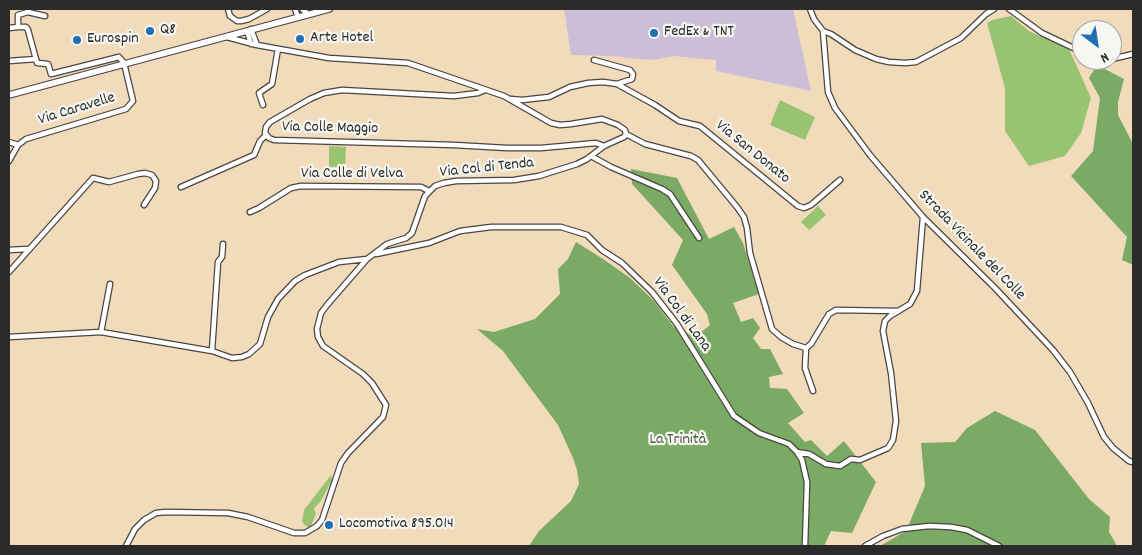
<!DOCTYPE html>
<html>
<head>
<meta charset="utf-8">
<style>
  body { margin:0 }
  #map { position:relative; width:1142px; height:555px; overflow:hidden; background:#f2dbbb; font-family:Dekko,sans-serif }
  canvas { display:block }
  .frame { position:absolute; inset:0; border:10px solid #2b2b2b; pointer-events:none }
  .north { position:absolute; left:1072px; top:20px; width:50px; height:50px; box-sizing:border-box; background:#f6f6f2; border:1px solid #a5a5a2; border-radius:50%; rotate:149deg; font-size:14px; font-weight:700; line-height:20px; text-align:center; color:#2b2b2b }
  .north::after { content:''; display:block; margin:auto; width:18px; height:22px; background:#1f6fb2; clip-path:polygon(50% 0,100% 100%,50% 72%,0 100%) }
</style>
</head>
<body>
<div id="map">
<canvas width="1142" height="555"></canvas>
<div class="frame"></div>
<div class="north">N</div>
</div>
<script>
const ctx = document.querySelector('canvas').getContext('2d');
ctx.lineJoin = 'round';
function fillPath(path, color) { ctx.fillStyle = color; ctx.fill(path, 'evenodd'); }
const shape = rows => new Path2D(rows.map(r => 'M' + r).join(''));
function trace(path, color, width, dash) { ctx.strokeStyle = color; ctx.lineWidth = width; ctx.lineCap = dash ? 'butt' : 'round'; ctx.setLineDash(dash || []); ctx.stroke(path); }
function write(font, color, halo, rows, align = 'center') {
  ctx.font = font + ' Dekko,sans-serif'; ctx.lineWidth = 4.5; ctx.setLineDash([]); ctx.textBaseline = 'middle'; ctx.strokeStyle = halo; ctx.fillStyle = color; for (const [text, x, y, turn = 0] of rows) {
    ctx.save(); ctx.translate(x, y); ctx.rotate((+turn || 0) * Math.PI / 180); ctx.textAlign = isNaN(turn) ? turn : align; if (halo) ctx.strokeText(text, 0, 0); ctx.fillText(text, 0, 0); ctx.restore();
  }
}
fillPath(shape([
  [564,9,793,9,811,91,716,71,716,60,675,56,651,60,612,56,571,55]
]), '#cabfd6');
fillPath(shape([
  [1011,16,1029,31,1069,49,1091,98,1081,133,1065,156,1029,166,1005,131,1005,88,987,23,992,20],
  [780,100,815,117,805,140,770,125],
  [329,146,346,147,345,167,329,167],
  [818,206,826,215,809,230,801,222],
  [331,475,332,480,321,501,315,507,314,509,316,514,311,526,309,527,304,525,302,521,304,510]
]), '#98c472');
fillPath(shape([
  [1097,65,1124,79,1118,102,1118,115,1133,144,1133,265,1122,260,1127,237,1071,176,1093,151,1100,98,1089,78],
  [631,169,677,178,709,239,734,227,743,243,759,294,733,303,741,322,753,318,760,328,753,338,761,349,770,349,783,374,769,377,770,388,787,389,804,413,788,423,805,442,811,440,827,456,844,441,876,482,852,533,831,531,824,546,529,546,539,531,571,501,579,484,577,470,573,458,558,425,503,351,477,329,494,332,535,319,560,294,558,269,568,259,576,242,603,259,630,278,654,301,673,326,695,337,710,325,707,314,672,265,683,240,632,184],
  [995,411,1035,430,1089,499,1110,517,1109,532,1117,546,880,546,906,531,925,486,921,443,955,442,967,428]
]), '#7aaa64');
const minor = shape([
  [228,9,230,16,237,21,241,21,249,19,267,9],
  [295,9,298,17],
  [302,9,308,14],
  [810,9,814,19,823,31,831,34,855,50,876,59,889,62,905,63,916,62,961,38,986,14,994,9],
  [1009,9,1042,33,1082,52],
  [9,28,18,27],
  [251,29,257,45],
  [247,31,251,44],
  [823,31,828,92,835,108,870,155,923,217,995,288,1053,350,1070,372,1088,403,1104,437,1113,448,1129,461,1133,462],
  [1112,59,1133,54],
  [594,60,630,70,633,74,632,79,617,84],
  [1097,60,1107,60],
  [9,61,36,59],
  [485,90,478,93,454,96,342,90,324,93,310,99,270,122,266,127,265,133,269,138,274,140,454,145,507,148,541,148,596,143,604,146],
  [511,99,522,100,549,97,570,87,588,83,603,82,617,84,655,105,679,121,700,126,798,206,804,208,811,205,840,180],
  [263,105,259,93,272,84,278,49],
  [626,134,645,144,691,156,698,160,737,207,744,217,747,228,750,253,772,329,781,337,793,344,806,348,811,344,829,314,836,310,898,311],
  [9,142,18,145],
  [591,156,611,167,662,189,670,194,699,238],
  [9,161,18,145,26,139,126,109,133,101,124,63,119,57,51,74,48,64,37,63,28,30,26,27,18,27,18,15,28,12,45,16],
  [181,187,254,155,260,141,266,135],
  [250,212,259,208,291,188,301,186,421,187,429,191],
  [9,250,28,249],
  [376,254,429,243,460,231,491,227,561,227,587,235,602,250,622,263,652,292,677,324,734,416,759,433,789,444,797,452,802,460,807,482,805,546],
  [9,272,93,178,109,182,138,174,145,173,152,175,156,181,155,188,144,205],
  [101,332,110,284],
  [9,337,101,332,212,351,232,358,242,357,249,354,260,344,268,317,278,299,295,281,305,275,339,262,367,259],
  [806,348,805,368,813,391],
  [212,351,218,262,222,257,223,244],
  [797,452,809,454,826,464,840,466,851,459,860,460,888,448,893,440,896,421,891,373,883,331,885,321,890,316,910,304,917,291,923,217],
  [126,546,135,529,144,520,156,513,166,512,228,513,248,517,294,533,305,533,317,526,322,520,341,463,348,453,383,417,386,405,372,383,363,374,323,346,318,337,317,329,321,313,327,305,367,259,387,244,406,238,412,233,425,196,435,186,444,183,456,181,514,180,539,176,577,164,587,159,604,146,624,137,626,134,625,130,618,125,602,119,571,124,560,125,551,123,504,96,408,63,329,58,257,45,227,37],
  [865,546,883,536,902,529,929,526,951,527,967,530,999,546]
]);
const major = shape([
  [9,95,329,9]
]);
trace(minor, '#494541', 7);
trace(major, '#494541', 8);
trace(minor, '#fff', 4.5);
trace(major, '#fff', 5.5);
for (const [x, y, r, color] of [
  [150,31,5,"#1f6fb2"],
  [654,33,5,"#1f6fb2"],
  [300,39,5,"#1f6fb2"],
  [77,40,5,"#1f6fb2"],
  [329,525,5,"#1f6fb2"]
]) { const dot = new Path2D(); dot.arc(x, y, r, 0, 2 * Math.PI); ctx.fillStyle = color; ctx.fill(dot); trace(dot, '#f6f6f2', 2); }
write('16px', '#2b2b2b', '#f6f6f2', [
  ["Q8",160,31],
  ["FedEx & TNT",664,33],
  ["Arte Hotel",310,39],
  ["Eurospin",87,40],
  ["Locomotiva 895.014",339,525]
], 'left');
write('16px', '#2b2b2b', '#f6f6f2', [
  ["Via Caravelle",77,110,-17],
  ["Via Colle Maggio",330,129,1],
  ["Via San Donato",752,153,39],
  ["Via Col di Tenda",487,169,-6],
  ["Via Colle di Velva",352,175],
  ["Strada Vicinale del Colle",971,246,46],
  ["Via Col di Lana",681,315,54]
]);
write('16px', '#4c5940', '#f6f6f2', [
  ["La Trinità",678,441]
]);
</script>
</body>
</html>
